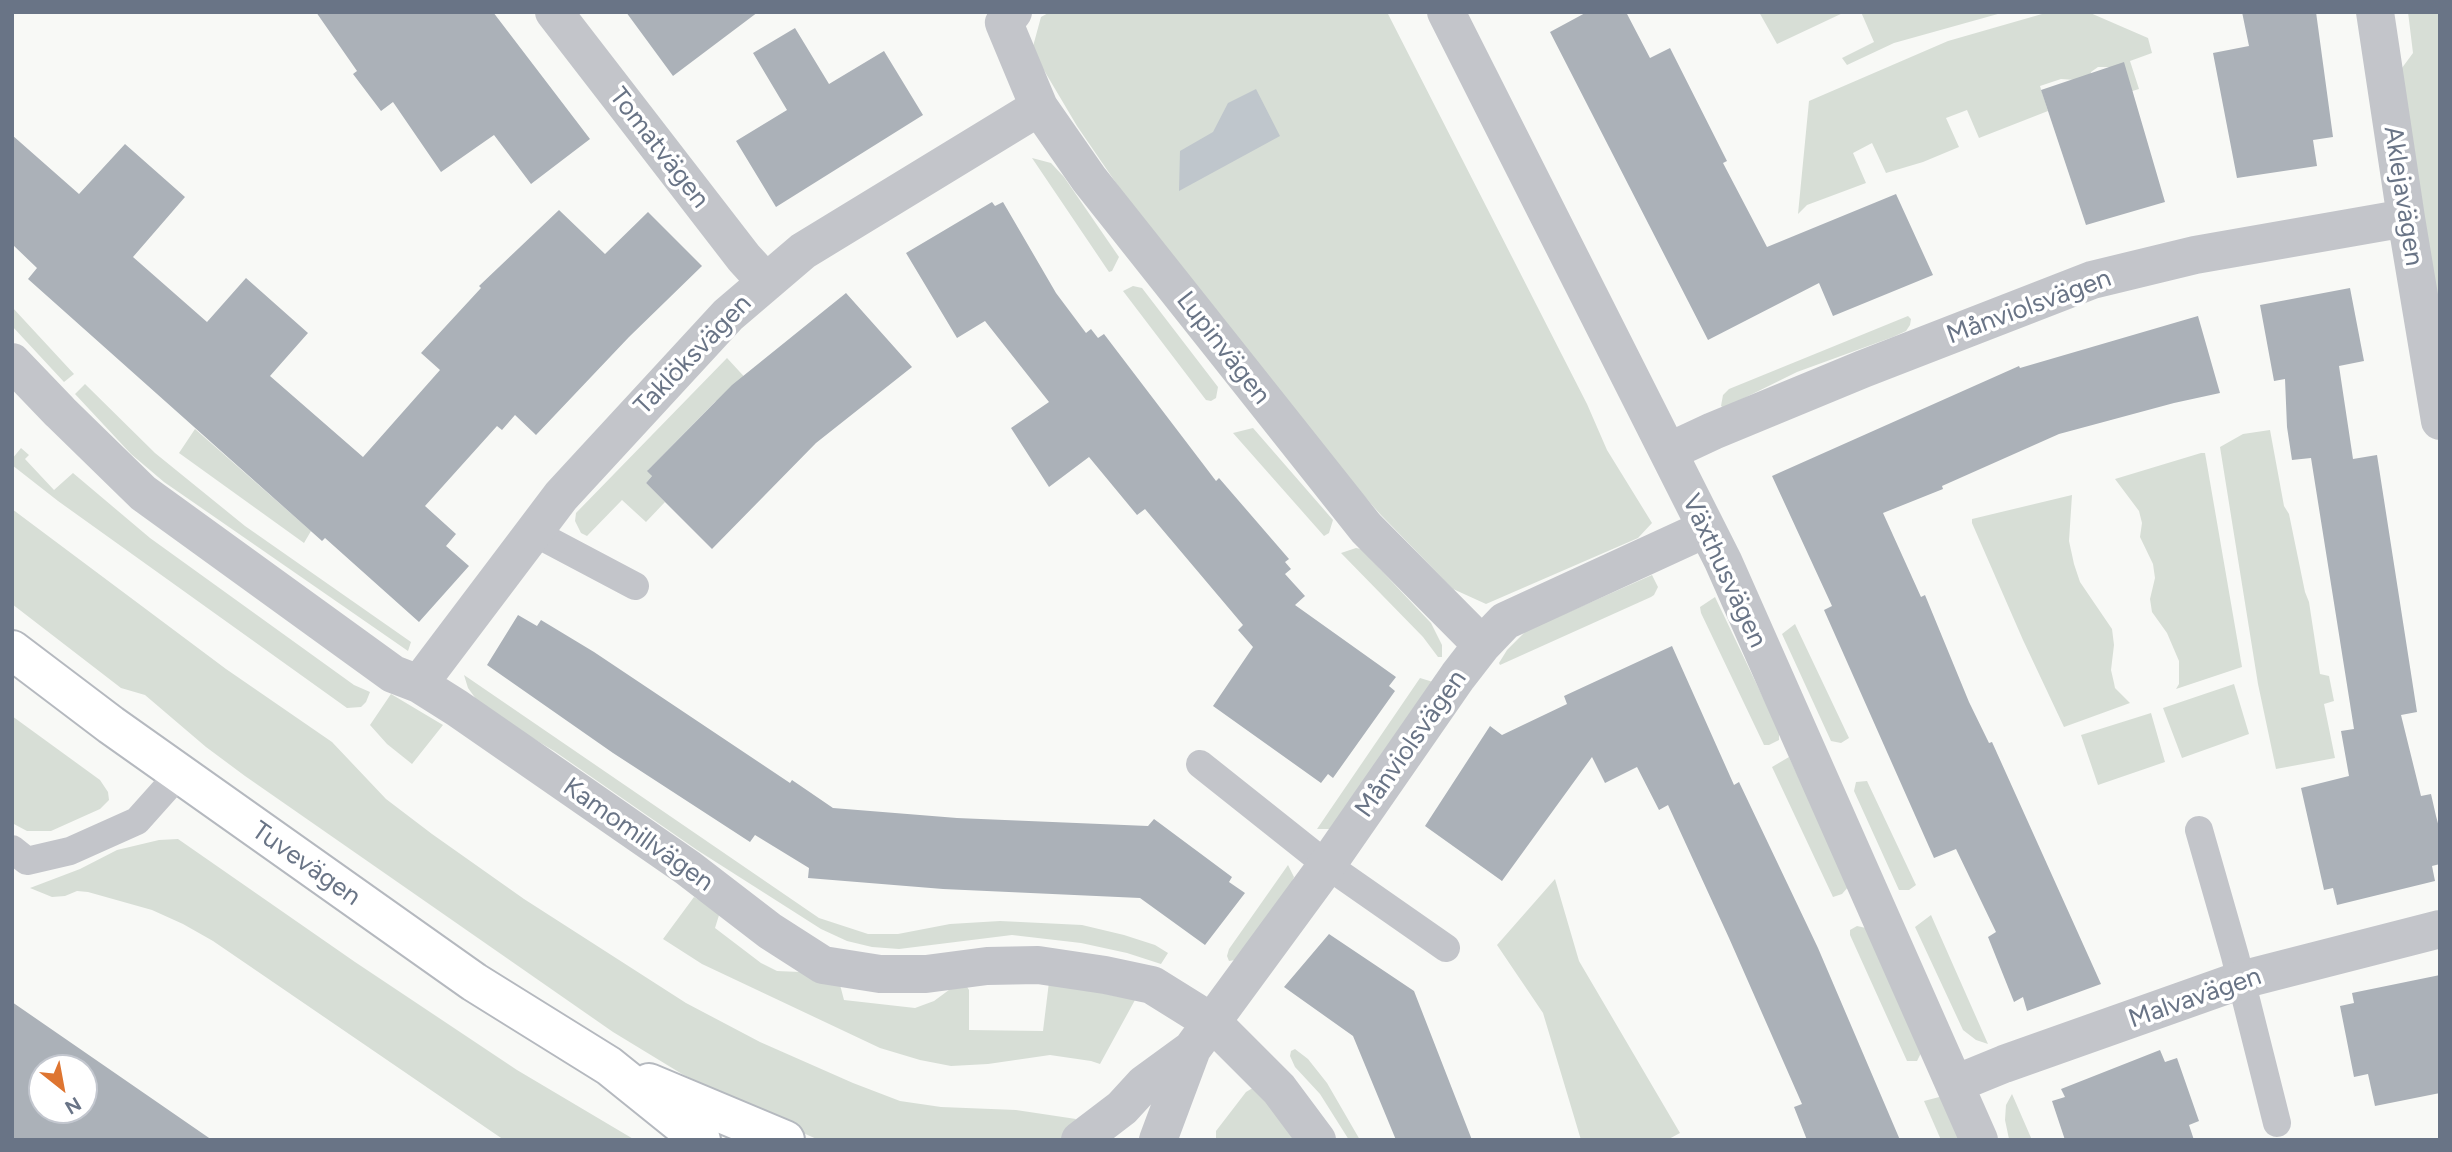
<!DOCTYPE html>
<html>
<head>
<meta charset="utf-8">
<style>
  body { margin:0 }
  #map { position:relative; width:2452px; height:1152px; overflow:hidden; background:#f8f9f6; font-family:Figtree,sans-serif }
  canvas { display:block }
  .frame { position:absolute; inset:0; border:14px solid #697486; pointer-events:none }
  .north { position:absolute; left:28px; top:1054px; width:70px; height:70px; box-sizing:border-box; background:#fff; border:2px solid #c3c7cf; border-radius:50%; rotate:149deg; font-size:19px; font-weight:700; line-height:28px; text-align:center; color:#697486 }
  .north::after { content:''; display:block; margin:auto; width:24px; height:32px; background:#de7531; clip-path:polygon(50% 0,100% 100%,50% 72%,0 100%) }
</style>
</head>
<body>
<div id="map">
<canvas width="2452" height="1152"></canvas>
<div class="frame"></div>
<div class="north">N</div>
</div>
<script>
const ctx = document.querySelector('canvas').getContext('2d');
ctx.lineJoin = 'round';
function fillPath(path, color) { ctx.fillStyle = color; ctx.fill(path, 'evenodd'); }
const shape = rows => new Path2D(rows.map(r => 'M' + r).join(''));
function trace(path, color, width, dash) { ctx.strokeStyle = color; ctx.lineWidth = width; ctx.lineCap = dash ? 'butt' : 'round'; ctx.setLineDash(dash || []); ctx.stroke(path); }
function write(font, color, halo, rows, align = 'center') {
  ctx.font = font + ' Figtree,sans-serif'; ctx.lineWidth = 7; ctx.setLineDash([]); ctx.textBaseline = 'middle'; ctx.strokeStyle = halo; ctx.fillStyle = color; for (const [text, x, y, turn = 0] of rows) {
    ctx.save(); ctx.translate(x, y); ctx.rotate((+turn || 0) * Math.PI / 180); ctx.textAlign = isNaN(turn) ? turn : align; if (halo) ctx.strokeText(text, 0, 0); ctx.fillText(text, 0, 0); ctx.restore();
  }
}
fillPath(shape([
  [1050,12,1387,12,1587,404,1607,450,1652,523,1638,538,1486,604,1453,589,1380,514,1284,405,1153,237,1077,126,1032,50,1041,17],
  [1759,12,1845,12,1777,44],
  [1861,12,2005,12,1894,43,1847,65,1842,58,1874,42],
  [2049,12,2088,12,2148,38,2152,53,2130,61,2139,89,2129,92,2117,70,2108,67,2098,67,2091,72,2090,81,2061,79,2040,86,2048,111,1979,138,1967,110,1946,118,1959,147,1923,162,1886,173,1872,143,1853,153,1866,183,1807,205,1798,214,1809,101,1948,41],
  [2408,12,2440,12,2440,341,2399,72,2413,53],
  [1032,158,1051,163,1064,177,1119,257,1112,271,1109,272],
  [1133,286,1142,288,1218,387,1216,398,1211,401,1206,400,1123,291],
  [12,307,74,374,64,382,12,326],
  [1908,316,1911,319,1910,325,1906,331,1893,337,1797,372,1724,408,1721,406,1723,395,1729,389],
  [727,358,751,384,715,402,648,470,652,476,646,483,665,502,646,522,622,500,587,536,581,533,575,521,576,513],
  [85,384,155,453,245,526,411,642,408,651,164,482,131,454,75,394],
  [1253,428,1333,520,1329,533,1324,536,1233,433],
  [195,429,311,531,304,543,179,453],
  [2270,430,2284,506,2289,514,2305,592,2309,602,2320,674,2329,676,2334,701,2324,704,2335,758,2276,769,2258,684,2220,447,2243,434],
  [21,448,29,455,25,459,54,490,73,473,150,538,354,685,370,692,366,702,361,707,347,708,58,501,12,465,12,459],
  [2201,453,2205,453,2242,667,2176,689,2179,684,2179,661,2167,633,2152,612,2150,599,2155,578,2153,564,2140,537,2142,523,2139,511,2115,479],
  [2072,495,2069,541,2074,564,2080,582,2112,629,2114,645,2111,670,2114,683,2115,688,2130,703,2064,727,2023,640,1972,523,1972,519],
  [12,509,226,669,332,742,386,799,432,834,524,899,686,1003,760,1042,853,1083,900,1101,941,1107,1016,1110,1076,1119,1063,1140,819,1140,762,1115,682,1074,613,1032,245,776,206,747,145,695,121,688,12,604],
  [1356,548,1361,549,1431,623,1442,645,1442,657,1438,657,1423,637,1341,553],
  [1652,575,1658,587,1654,595,1651,597,1500,665,1499,663,1507,650,1526,631],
  [1715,597,1779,731,1779,740,1769,745,1764,745,1701,613,1700,607],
  [1795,624,1849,738,1841,743,1831,741,1782,634],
  [464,675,819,918,868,934,898,934,950,924,1000,921,1082,925,1124,935,1155,945,1168,953,1161,964,1127,953,1081,943,1012,935,899,949,872,947,847,941,821,929,697,850,554,751,491,713,476,699,468,688],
  [1420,678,1433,682,1332,829,1317,829],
  [2234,684,2249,734,2182,758,2163,708],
  [391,694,443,725,412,764,387,744,370,725],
  [2151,713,2165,762,2098,785,2081,735],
  [12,716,100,780,108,792,109,800,100,809,51,831,27,831,12,823],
  [1789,757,1849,886,1842,894,1833,897,1772,767],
  [1867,781,1916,885,1909,890,1899,890,1854,791,1856,782],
  [178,839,355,962,517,1070,635,1140,504,1140,213,941,183,924,152,910,88,892,77,891,65,896,52,897,30,888,80,869,117,850,159,840],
  [1288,865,1294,877,1291,884,1235,960,1229,961,1227,956,1229,949],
  [1555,879,1579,961,1680,1133,1667,1140,1581,1140,1543,1013,1497,945],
  [694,897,720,912,715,928,761,963,777,971,800,972,839,981,844,1000,915,1008,934,1001,953,987,966,985,969,990,969,1030,1043,1031,1049,982,1135,1000,1100,1064,1091,1061,1050,1055,988,1064,951,1066,920,1060,880,1048,702,964,663,939],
  [1931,915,1988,1044,1976,1040,1963,1030,1915,927],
  [1857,926,1866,928,1923,1049,1917,1061,1907,1061,1850,935,1850,930],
  [1295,1049,1308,1059,1327,1083,1360,1140,1349,1140,1320,1094,1295,1067,1290,1056,1291,1051],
  [1256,1086,1302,1140,1216,1140,1216,1131,1246,1092],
  [2012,1094,2032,1140,2009,1139,2005,1120,2006,1105],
  [1943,1096,1962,1140,1941,1140,1924,1101]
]), '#d7ded6');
fillPath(shape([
  [1256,89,1280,136,1179,191,1180,151,1213,132,1228,103]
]), '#bfc6cc');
fillPath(shape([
  [316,12,493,12,590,139,531,184,494,135,441,172,393,102,381,111,353,74,357,71],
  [626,12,758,12,673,76],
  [1587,12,1626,12,1650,58,1670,48,1727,161,1723,163,1767,247,1896,194,1933,275,1833,316,1819,283,1708,340,1550,32],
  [2242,12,2316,12,2333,137,2313,140,2317,166,2237,178,2213,53,2249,46],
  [795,28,829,84,884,51,923,115,776,207,736,141,787,110,753,53],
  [2124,62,2165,202,2086,225,2041,90],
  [12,135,79,194,125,144,185,197,133,257,207,322,246,278,308,333,270,376,363,457,440,370,421,353,481,288,479,286,559,210,605,254,648,212,702,266,629,337,536,435,515,415,502,430,497,426,425,506,456,534,446,546,469,566,419,622,325,538,322,541,28,279,37,268,12,244],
  [992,202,995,206,1003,202,1056,293,1086,333,1091,329,1098,338,1104,334,1216,481,1219,478,1289,559,1285,562,1291,569,1285,574,1305,596,1295,605,1396,677,1389,686,1395,691,1333,778,1328,774,1321,783,1213,706,1253,647,1238,630,1243,625,1145,509,1137,515,1089,457,1049,487,1011,428,1049,402,985,321,957,338,906,253],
  [2350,288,2364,361,2339,366,2353,459,2377,455,2417,712,2401,715,2421,796,2431,794,2436,816,2440,831,2440,864,2432,866,2435,881,2337,905,2333,888,2324,890,2301,788,2349,776,2341,731,2354,729,2311,458,2292,460,2287,427,2285,379,2274,381,2260,305],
  [846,293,912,367,816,443,712,549,646,483,652,476,647,471,732,385],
  [2198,316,2220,393,2174,403,2059,434,1942,486,1943,489,1883,513,1921,597,1925,595,1969,702,1989,743,1992,742,2101,984,2027,1011,2023,997,2014,1002,1988,937,1996,932,1956,849,1934,858,1824,610,1832,606,1772,476,2019,366,2020,368],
  [518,615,537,626,541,620,594,652,790,783,792,780,833,808,957,818,1148,826,1154,819,1232,877,1229,882,1245,893,1205,945,1140,898,943,889,808,878,809,868,755,835,750,842,613,753,487,665],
  [1672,646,1734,785,1739,782,1818,948,1900,1140,1807,1140,1794,1107,1802,1104,1729,938,1668,805,1659,810,1637,767,1605,783,1592,757,1502,881,1425,826,1490,726,1502,735,1567,704,1564,696],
  [1329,934,1414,991,1472,1140,1396,1140,1353,1036,1284,987],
  [2440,975,2440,1093,2375,1106,2368,1074,2354,1077,2340,1006,2354,1003,2352,993],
  [12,1002,212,1140,12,1140],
  [42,1068,84,1068,84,1110,42,1110],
  [2160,1050,2165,1062,2177,1058,2199,1121,2189,1125,2194,1140,2065,1140,2052,1101,2065,1097,2061,1089]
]), '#abb1b8');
const secondary = shape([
  [12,650,111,725,474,982,609,1066,701,1140],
  [649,1083,785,1140]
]);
trace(secondary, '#b5b9bf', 42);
trace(shape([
  [533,532,635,586],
  [1200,764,1327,865,1446,948],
  [2199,830,2235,956,2277,1123],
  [12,849,27,861,70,851,137,821,179,774]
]), '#c3c5ca', 28);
trace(shape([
  [554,12,744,258,766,282],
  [1013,12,1004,23,1039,107,1089,179,1366,528,1482,645],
  [1446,12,1723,561,1979,1140],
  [2375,12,2406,218,2440,421],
  [12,362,60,412,143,493,393,674,419,684,457,708,688,868,770,931,823,965,880,974,926,974,987,966,1038,965,1105,975,1152,985,1213,1023,1279,1089,1317,1140],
  [1668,452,1713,431,1863,369,2092,280,2195,255,2406,218],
  [419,684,561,496,728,315,803,251,1039,107],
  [1955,1084,2004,1064,2241,980,2440,929],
  [1080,1140,1122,1108,1144,1084,1192,1049,1327,865,1458,676,1482,645,1505,621,1705,529],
  [1158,1140,1192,1049]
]), '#c3c5ca', 38);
trace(secondary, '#fff', 38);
write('26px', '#697486', '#fff', [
  ["Tomatvägen",659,148,52],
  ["Aklejavägen",2403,196,81],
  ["Månviolsvägen",2029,307,-20],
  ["Lupinvägen",1223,348,52],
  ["Taklöksvägen",693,355,-46],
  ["Växthusvägen",1724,571,65],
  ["Månviolsvägen",1411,744,-55],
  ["Kamomillvägen",638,835,35],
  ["Tuvevägen",306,864,35],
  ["Malvavägen",2195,998,-19]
]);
</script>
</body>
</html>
